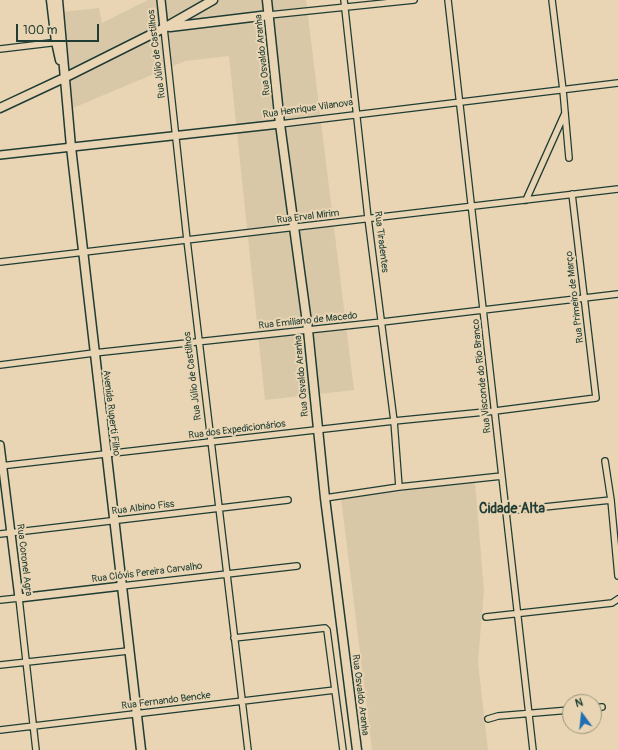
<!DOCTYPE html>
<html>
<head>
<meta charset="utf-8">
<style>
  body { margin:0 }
  #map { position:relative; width:618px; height:750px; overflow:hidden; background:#e9d5b3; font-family:Pangolin,sans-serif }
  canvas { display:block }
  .north { position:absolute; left:562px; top:694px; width:40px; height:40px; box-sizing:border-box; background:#e9d5b3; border:1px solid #989880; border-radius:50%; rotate:345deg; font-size:11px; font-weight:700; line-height:16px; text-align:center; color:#1f3d34 }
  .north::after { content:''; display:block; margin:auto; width:14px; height:18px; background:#1f6fb2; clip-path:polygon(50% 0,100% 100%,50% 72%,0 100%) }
  .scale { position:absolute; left:16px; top:24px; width:83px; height:18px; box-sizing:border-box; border:2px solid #1f3d34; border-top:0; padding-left:5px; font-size:12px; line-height:14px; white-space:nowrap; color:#1f3d34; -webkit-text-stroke:3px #e9d5b3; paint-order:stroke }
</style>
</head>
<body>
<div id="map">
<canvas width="618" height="750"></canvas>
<div class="north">N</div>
<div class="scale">100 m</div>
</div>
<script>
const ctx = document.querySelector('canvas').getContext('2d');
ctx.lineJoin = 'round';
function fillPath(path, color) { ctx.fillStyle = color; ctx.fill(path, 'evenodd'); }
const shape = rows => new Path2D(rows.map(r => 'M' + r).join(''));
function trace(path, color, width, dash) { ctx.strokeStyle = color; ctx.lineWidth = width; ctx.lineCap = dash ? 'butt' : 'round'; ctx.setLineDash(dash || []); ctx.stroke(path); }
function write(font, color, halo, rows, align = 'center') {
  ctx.font = font + ' Pangolin,sans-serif'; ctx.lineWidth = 4; ctx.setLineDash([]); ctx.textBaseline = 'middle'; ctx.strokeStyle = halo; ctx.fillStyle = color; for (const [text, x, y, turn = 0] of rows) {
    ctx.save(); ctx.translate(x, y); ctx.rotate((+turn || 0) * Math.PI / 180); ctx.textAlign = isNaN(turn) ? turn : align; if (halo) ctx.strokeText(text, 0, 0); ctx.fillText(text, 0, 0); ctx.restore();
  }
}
fillPath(shape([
  [148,0,306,0,354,390,265,400,229,56,185,61,73,108,62,12,99,8,102,23],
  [475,482,484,591,478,662,488,750,372,750,341,498]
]), '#d8c8a8');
const minor = shape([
  [344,0,368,218,394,421,399,487],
  [448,0,533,750],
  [552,0,563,90,569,158],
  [269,15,414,0],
  [164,28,187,240,248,750],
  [0,49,59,42],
  [280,124,618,83],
  [526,200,565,113],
  [0,262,618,189],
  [0,365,94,353,382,322,618,294],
  [605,461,611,500,618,576],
  [0,466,394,421,495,411,596,398,572,194],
  [325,498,399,487,502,476],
  [506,511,611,500],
  [0,534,288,500],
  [122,586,297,566],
  [0,600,19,598,36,750],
  [486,617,612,603,618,599],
  [234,638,325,628,327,630,343,750],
  [0,665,128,651],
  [594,708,602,707],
  [488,719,498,716,570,710],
  [0,730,335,690]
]);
const tertiary = shape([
  [161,0,164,28],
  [0,155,280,124],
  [0,445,19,598,122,586]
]);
const secondary = shape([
  [51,0,56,42,60,60],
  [58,0,71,147,141,750],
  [267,0,280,124,308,330,325,498,357,750],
  [170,27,269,15],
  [0,108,64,78,164,28,213,0]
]);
trace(minor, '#1f3d34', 8);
trace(tertiary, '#1f3d34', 10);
trace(secondary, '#1f3d34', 11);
trace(minor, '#e9d5b3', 5.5);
trace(tertiary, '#e9d5b3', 7);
trace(secondary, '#e9d5b3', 8);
write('10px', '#1f3d34', '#e9d5b3', [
  ["Rua Júlio de Castilhos",157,54,-97],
  ["Rua Osvaldo Aranha",263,55,-96],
  ["Rua Henrique Vilanova",308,109,-8],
  ["Rua Erval Mirim",308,217,-7],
  ["Rua Tiradentes",381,242,83],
  ["Rua Primeiro de Março",575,297,-97],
  ["Rua Emiliano de Macedo",308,321,-6],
  ["Rua Júlio de Castilhos",193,376,-97],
  ["Rua Osvaldo Aranha",302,376,-95],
  ["Rua Visconde do Rio Branco",482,376,-96],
  ["Avenida Ruperti Filho",111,413,83],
  ["Rua dos Expedicionários",237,430,-7],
  ["Rua Albino Fiss",143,508,-7],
  ["Rua Coronel Agra",24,560,83],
  ["Rua Clóvis Pereira Carvalho",147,573,-7],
  ["Rua Osvaldo Aranha",360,695,83],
  ["Rua Fernando Bencke",166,701,-7]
]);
write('bold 14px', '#1f3d34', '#e9d5b3', [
  ["Cidade Alta",512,509]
]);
</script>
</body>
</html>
